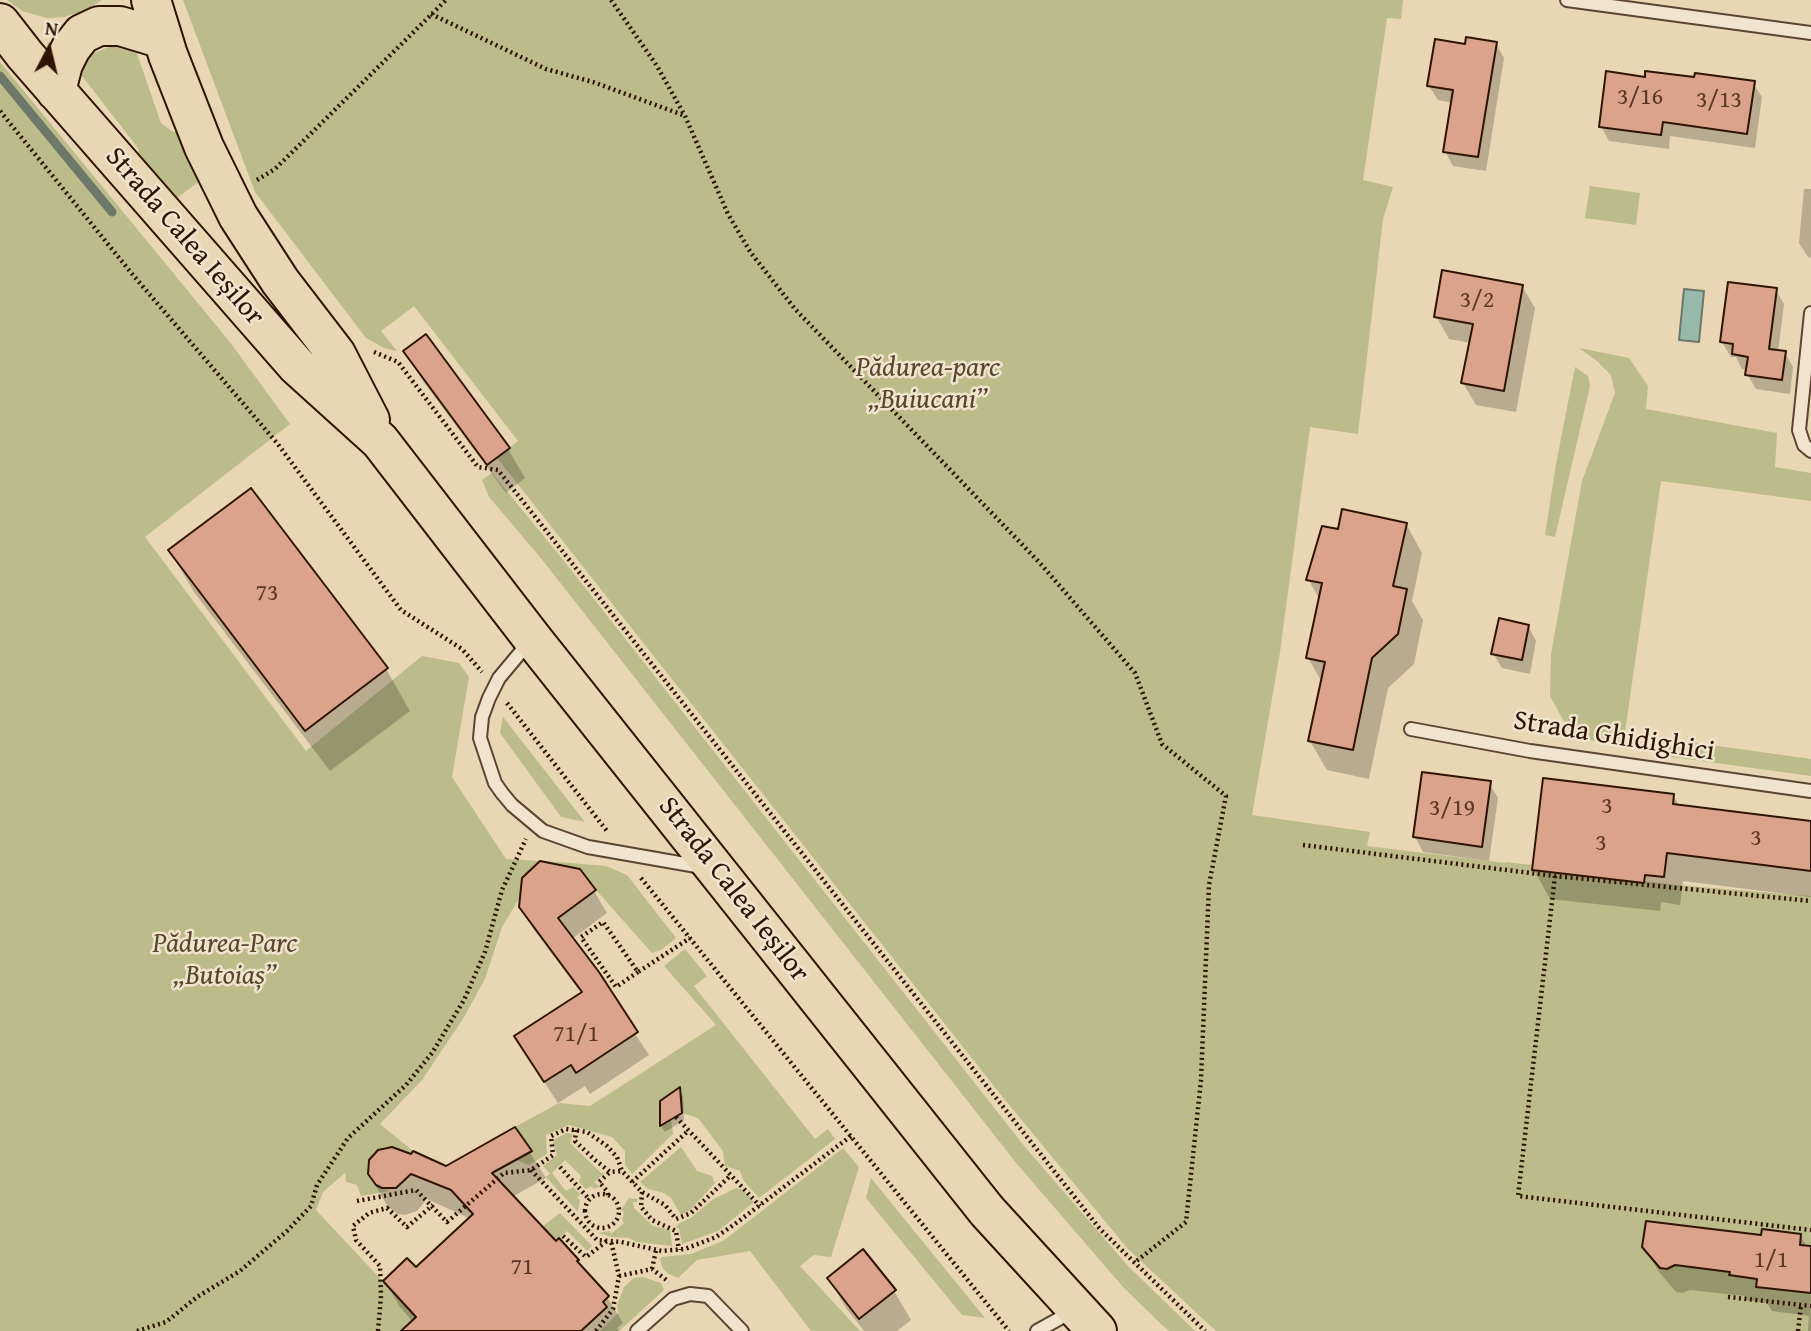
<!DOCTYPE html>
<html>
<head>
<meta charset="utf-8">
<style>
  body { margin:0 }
  #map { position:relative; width:1811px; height:1331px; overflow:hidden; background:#e8d6b4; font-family:"Gentium Book Plus",serif }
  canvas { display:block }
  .north { position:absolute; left:14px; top:14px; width:70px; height:70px; -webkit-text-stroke:5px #f0e4ce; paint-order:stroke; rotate:7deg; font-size:19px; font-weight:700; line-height:28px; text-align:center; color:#2f1406 }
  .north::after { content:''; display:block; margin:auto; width:24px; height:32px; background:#2f1406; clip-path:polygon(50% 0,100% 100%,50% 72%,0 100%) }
</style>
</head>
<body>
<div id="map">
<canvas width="1811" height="1331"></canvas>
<div class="north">N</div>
</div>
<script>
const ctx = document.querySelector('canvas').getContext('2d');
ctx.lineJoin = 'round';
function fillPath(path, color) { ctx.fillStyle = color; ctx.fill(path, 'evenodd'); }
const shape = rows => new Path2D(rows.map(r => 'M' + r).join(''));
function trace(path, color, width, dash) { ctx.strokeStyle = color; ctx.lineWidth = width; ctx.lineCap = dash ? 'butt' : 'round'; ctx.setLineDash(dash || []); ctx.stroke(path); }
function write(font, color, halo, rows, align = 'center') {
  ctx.font = font + ' "Gentium Book Plus",serif'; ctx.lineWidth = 5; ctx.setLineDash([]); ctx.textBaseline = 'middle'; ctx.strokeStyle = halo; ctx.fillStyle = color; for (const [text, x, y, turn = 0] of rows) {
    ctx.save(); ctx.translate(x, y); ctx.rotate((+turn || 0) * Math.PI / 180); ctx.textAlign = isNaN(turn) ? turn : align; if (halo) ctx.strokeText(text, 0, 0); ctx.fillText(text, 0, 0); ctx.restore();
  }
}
fillPath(shape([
  [7,0,102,0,84,11,64,17,47,18,22,11],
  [183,0,1403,0,1401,19,1387,18,1363,180,1393,187,1383,219,1358,434,1310,427,1280,652,1252,815,1370,832,1367,846,1505,863,1505,862,1645,878,1645,881,1677,885,1811,896,1811,1331,1216,1331,1128,1249,1001,1095,497,458,518,441,414,306,381,331,397,351,384,348,366,338,255,192],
  [134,45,161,123,173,132,180,130,200,181,170,203,142,175,138,148,79,72,87,56,111,46],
  [0,62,229,341,290,424,145,537,306,751,422,656,459,663,469,677,452,777,506,859,558,862,606,866,627,875,676,938,661,950,652,953,596,890,578,867,567,875,540,861,522,878,520,897,502,927,485,979,463,1019,422,1080,380,1124,413,1151,407,1159,392,1147,385,1147,378,1150,369,1160,367,1167,371,1180,376,1185,390,1191,361,1196,357,1185,346,1182,345,1173,323,1192,316,1210,416,1317,401,1331,0,1331],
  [1590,186,1640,193,1636,225,1585,218],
  [1579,348,1629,358,1648,386,1646,409,1777,433,1775,467,1811,473,1811,501,1661,481,1623,746,1578,738,1567,727,1550,696,1551,654,1582,481,1615,393,1611,375,1597,361],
  [1575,367,1588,376,1590,386,1555,537,1545,535,1556,464],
  [492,473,564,561,1025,1147,1128,1266,1195,1331,1169,1331,1162,1325,1123,1287,1017,1164,540,557,489,497,482,480],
  [503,717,585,822,561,817,500,733],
  [1661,738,1811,759,1811,776,1665,756],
  [685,949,707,976,694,986,724,1024,815,1139,828,1129,835,1139,759,1198,743,1180,740,1171,725,1166,723,1151,698,1118,682,1113,670,1094,660,1101,660,1114,671,1119,673,1134,632,1174,625,1165,625,1151,612,1137,569,1125,546,1135,547,1154,529,1165,516,1160,532,1151,515,1127,559,1103,590,1106,716,1025,664,966],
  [567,1133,573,1134,570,1143,601,1173,605,1173,594,1182,600,1187,593,1189,592,1186,586,1189,579,1182,581,1176,565,1160,552,1173,566,1191,573,1187,580,1194,577,1198,580,1200,578,1212,546,1177,550,1174,543,1166,557,1155,553,1143,555,1139],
  [681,1147,697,1171,712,1176,715,1183,690,1210,681,1215,671,1198,664,1193,648,1189,640,1182],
  [843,1148,859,1167,831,1257,814,1255,800,1266,860,1331,811,1331,750,1251,697,1260,678,1278,667,1273,662,1267,660,1259,662,1257,691,1254,723,1241],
  [871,1178,985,1318,962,1315,866,1198],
  [736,1188,743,1190,754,1202,718,1231,682,1244,679,1229,676,1227,678,1224,692,1217,712,1200],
  [629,1198,638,1199,637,1202,633,1202,634,1208,653,1226,670,1230,672,1246,637,1242,629,1238,612,1237,598,1233,609,1231,611,1234,624,1223,622,1220,624,1212,621,1210],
  [560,1213,592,1246,587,1251,567,1231,555,1242,542,1227],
  [643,1277,661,1283,664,1290,619,1331,600,1331,618,1313,617,1306,624,1287,634,1278]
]), '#bbbc89');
const water = shape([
  [1684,289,1704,291,1699,342,1679,340,1684,289]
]);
fillPath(water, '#97b9ac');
trace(water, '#6d776a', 2);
fillPath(shape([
  [1496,44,1504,58,1486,171,1453,166,1445,151,1453,103,1438,100,1429,86,1466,46],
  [1646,79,1753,83,1762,97,1755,148,1670,136,1669,149,1609,141,1601,126],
  [1804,189,1811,189,1811,258,1808,257,1799,243],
  [1522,286,1535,308,1516,412,1476,405,1463,383,1471,343,1449,339,1436,316],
  [1776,290,1784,304,1778,352,1785,353,1793,367,1790,394,1756,389,1747,374,1748,370,1742,369,1736,357,1731,357,1722,342],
  [406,351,508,449,525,478,506,493,423,381],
  [1406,524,1422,553,1412,601,1423,620,1414,664,1388,688,1369,779,1327,770,1310,741,1322,682,1308,658,1320,600,1308,579,1339,531],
  [170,551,386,669,410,711,330,771,194,592],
  [1528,626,1536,641,1530,674,1502,668,1493,653],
  [1489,783,1498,798,1489,861,1423,852,1415,837],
  [1673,795,1680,807,1811,823,1811,897,1683,881,1680,905,1661,902,1660,911,1550,899,1534,870],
  [594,891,607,913,572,939,649,1055,590,1094,585,1086,558,1103,529,1059,582,994,534,930,521,907],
  [680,1090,683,1096,684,1120,665,1132,661,1126,662,1102],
  [515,1129,546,1178,512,1197,607,1297,623,1323,617,1328,619,1331,403,1331,413,1322,400,1307,385,1281,415,1270,471,1219,427,1199,417,1211,405,1215,398,1214,388,1207,372,1180,446,1168],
  [1800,1235,1807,1247,1811,1248,1811,1331,1808,1331,1809,1316,1772,1311,1767,1303,1746,1300,1744,1296,1690,1290,1682,1293,1676,1292,1659,1272,1644,1247],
  [829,1279,894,1291,911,1320,897,1331,864,1331,846,1308]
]), '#0003');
trace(shape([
  [0,76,112,212]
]), '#6d776a', 9);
const building = shape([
  [1466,37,1497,42,1478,157,1443,152,1453,90,1427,86,1435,39,1465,44,1466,37],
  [1606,71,1645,77,1645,71,1694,77,1695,73,1755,81,1747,134,1663,122,1661,135,1599,127,1606,71],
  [1442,270,1523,285,1504,391,1461,383,1473,324,1434,317,1442,270],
  [1728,282,1777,288,1769,349,1786,351,1782,380,1745,375,1748,357,1732,354,1733,344,1720,342,1728,282],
  [426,334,510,448,487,465,403,351,426,334],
  [251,488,388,668,305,731,168,550,251,488],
  [1342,509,1407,523,1393,586,1407,589,1398,634,1372,658,1353,750,1308,741,1325,662,1306,658,1322,583,1306,580,1322,526,1338,529,1342,509],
  [1499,618,1529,625,1522,660,1491,654,1499,618],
  [1422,772,1491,781,1482,847,1413,837,1422,772],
  [1543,778,1674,794,1673,804,1811,821,1811,871,1667,853,1664,877,1645,875,1644,883,1532,870,1543,778],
  [540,861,580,869,596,890,558,918,599,972,638,1032,576,1073,571,1065,544,1082,514,1036,582,992,519,907,522,878,540,861],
  [680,1087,682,1113,660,1126,660,1101,680,1087],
  [515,1127,532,1151,492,1173,556,1241,559,1238,579,1260,577,1261,609,1296,603,1302,607,1307,581,1331,401,1331,416,1317,383,1281,407,1258,416,1267,473,1214,451,1190,411,1174,396,1188,382,1188,376,1185,368,1174,369,1160,378,1150,392,1147,411,1154,413,1151,446,1166,515,1127],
  [1646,1221,1761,1235,1762,1229,1801,1234,1800,1245,1811,1246,1811,1293,1756,1287,1757,1279,1729,1275,1730,1272,1675,1265,1667,1269,1660,1268,1642,1247,1646,1221],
  [863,1249,896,1290,859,1319,827,1278,863,1249]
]);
fillPath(building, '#dba38b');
trace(building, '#2f1406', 2);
const service = shape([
  [1567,0,1811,33],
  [1811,313,1799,430,1804,445,1811,451],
  [530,641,499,678,489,698,482,717,480,738,495,783,502,793,512,805,543,831,588,847,702,867],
  [1411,729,1530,751,1811,791],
  [637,1331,673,1299,690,1294,708,1296,742,1331],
  [1037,1331,1073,1311]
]);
const primary = shape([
  [151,0,168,55,204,147,238,216,280,281,336,354,370,420],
  [0,23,25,55,297,366,380,441,532,638,987,1211,1097,1331],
  [56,91,63,64,71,48,82,34,99,26,120,26,163,39]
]);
trace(service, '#5d4432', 16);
trace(primary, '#2f1406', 42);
trace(shape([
  [611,0,657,66,685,116,728,214,751,253,795,309,1039,562,1135,673,1162,744,1226,796,1209,885,1201,1080,1186,1222,1134,1263],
  [431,14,546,69,593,82,683,115],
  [0,111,133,275,277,443,401,610,462,649,482,672],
  [257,180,275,169,446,0],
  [374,352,398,362,478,467,498,470,1100,1229,1205,1331],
  [507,703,607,831],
  [1303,845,1555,876,1811,901],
  [1555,876,1518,1196,1811,1230],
  [641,878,1009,1331],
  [638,972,616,987,581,937,603,922,638,972,690,938],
  [676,1117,760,1206],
  [576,1130,575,1141,595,1160,610,1172,622,1171],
  [560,1167,589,1199],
  [531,1170,597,1240,621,1242,662,1251,685,1249,716,1237,735,1224,851,1136],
  [632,1182,688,1131],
  [642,1192,641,1207,652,1220,676,1231,679,1250],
  '585 1211a17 17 0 1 1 34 0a17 17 0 1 1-34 0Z',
  [608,1195,607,1191,599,1182,610,1172],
  [357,1201,416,1190,447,1222,504,1173,531,1170,553,1155,551,1136,566,1129,587,1132,607,1146,617,1157,622,1171,642,1192,665,1205,676,1219,691,1213,730,1176],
  [563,1236,586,1257,607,1241],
  [652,1269,656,1250],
  [619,1276,652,1269,669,1282],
  [1728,1297,1811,1306],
  [137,1331,166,1322,197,1297,240,1271,287,1231,311,1206,317,1185,348,1138,406,1085,432,1053,464,1000,485,952,502,890,526,839],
  [378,1331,381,1296,380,1266,356,1240,353,1226,369,1213,387,1208,407,1227,433,1205],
  [596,1331,613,1309,619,1276,611,1241],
  [1798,1331,1801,1305]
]), '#2f1406', 4.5, [2, 3.5]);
trace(service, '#f0e4ce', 12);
trace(primary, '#e8d6b4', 38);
write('24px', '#5a3827', null, [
  ["3/16",1640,98],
  ["3/13",1719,101],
  ["3/2",1477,301],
  ["73",267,594],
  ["3",1607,807],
  ["3/19",1452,809],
  ["3",1756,839],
  ["3",1601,844],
  ["71/1",576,1035],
  ["1/1",1771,1261],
  ["71",522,1268]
]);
write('28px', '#2f1406', '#f0e4ce', [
  ["Strada Calea Ieșilor",184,237,49],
  ["Strada Ghidighici",1614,737,9],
  ["Strada Calea Ieșilor",733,890,52]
]);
write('italic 28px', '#59462d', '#f0e4ce', [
  ["Pădurea-parc",928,369],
  ["„Buiucani”",928,401],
  ["Pădurea-Parc",225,945],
  ["„Butoiaș”",225,977]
]);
</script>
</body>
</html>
